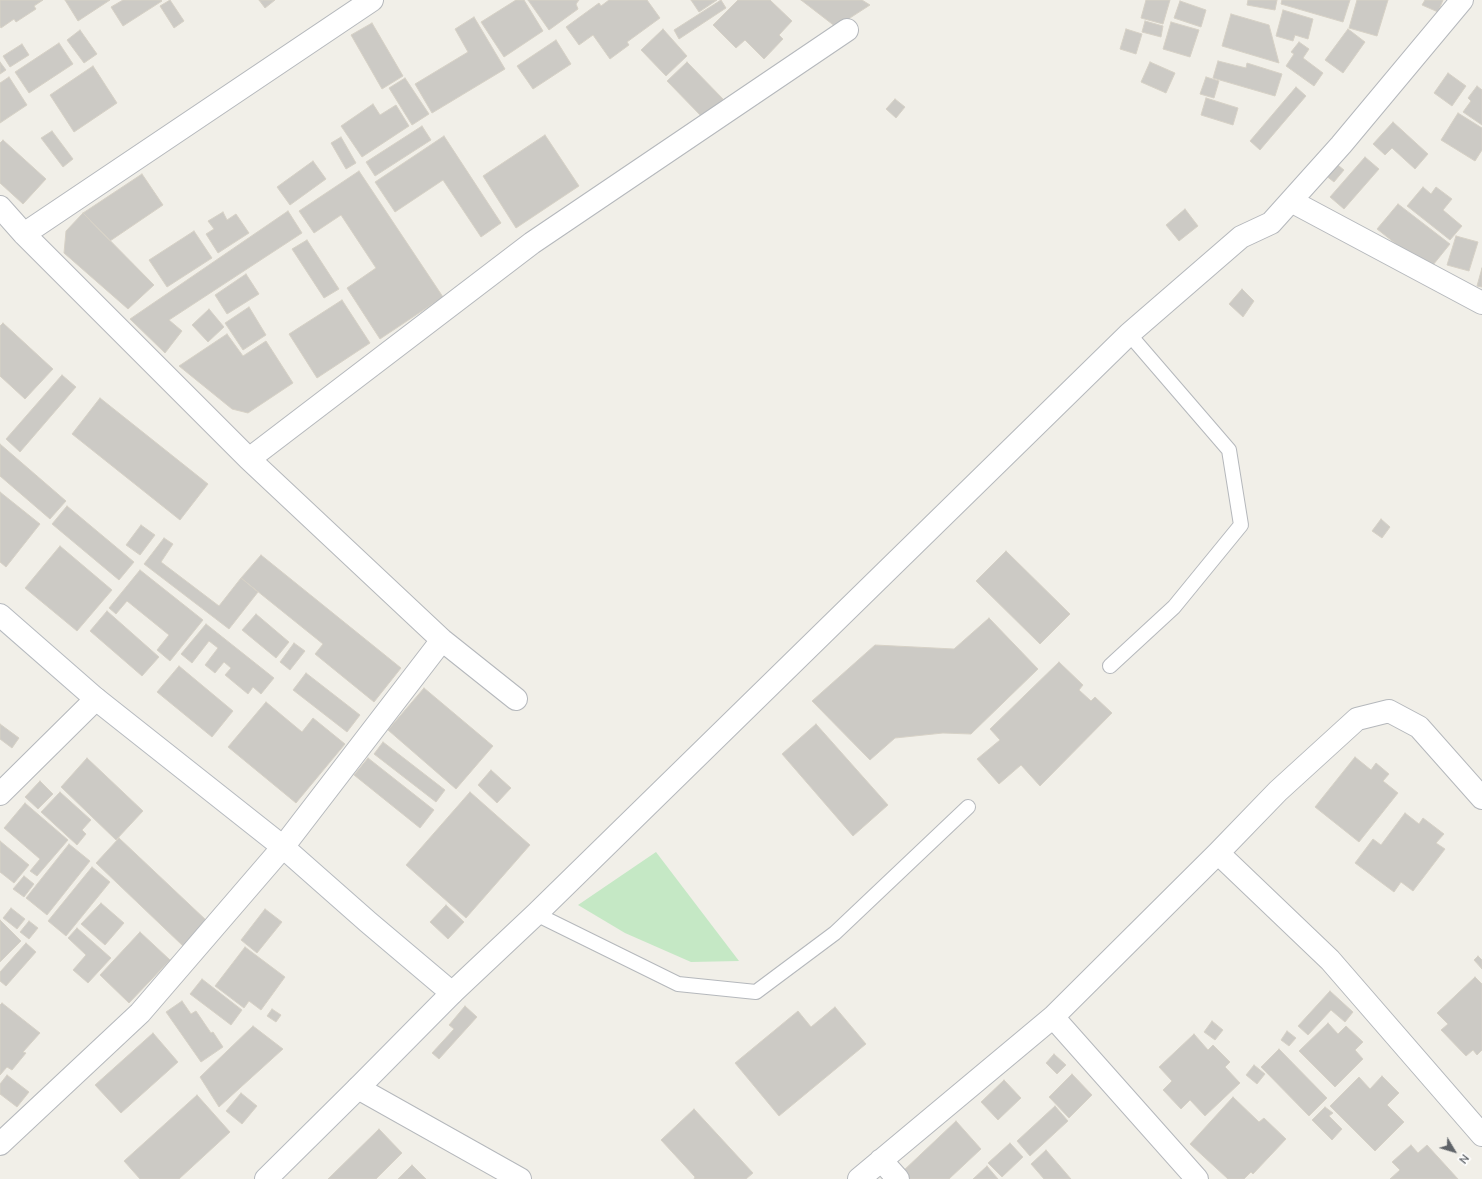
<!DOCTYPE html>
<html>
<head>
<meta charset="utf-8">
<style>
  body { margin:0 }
  #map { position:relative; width:1482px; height:1179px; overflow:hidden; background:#f1efe8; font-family:"Nunito Sans",sans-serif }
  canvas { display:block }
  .north { position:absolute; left:1434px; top:1131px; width:40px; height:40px; -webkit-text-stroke:3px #fff; paint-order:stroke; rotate:128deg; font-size:11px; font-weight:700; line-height:16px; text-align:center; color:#5f6368 }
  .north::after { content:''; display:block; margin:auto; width:14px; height:18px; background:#5f6368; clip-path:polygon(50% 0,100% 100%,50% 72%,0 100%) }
</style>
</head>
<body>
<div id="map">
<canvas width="1482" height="1179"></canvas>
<div class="north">N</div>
</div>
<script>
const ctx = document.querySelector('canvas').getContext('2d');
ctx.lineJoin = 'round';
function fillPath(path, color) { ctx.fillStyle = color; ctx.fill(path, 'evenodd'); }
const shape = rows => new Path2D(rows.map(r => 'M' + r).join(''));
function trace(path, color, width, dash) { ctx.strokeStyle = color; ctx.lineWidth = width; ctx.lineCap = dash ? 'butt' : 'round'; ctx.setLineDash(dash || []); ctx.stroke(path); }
fillPath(shape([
  [656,852,739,961,691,962,625,933,578,905]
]), '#c5e8c5');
const building = shape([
  [0,0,43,0,34,6,36,9,16,22,14,19,1,28,0,26,0,0],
  [65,0,110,0,78,21,65,0],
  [123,0,161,0,162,1,123,26,111,7,123,0],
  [170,0,184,21,174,28,160,6,170,0],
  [259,0,275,0,265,8,259,0],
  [516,0,524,0,543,31,504,57,481,22,516,0],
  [528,0,579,0,576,4,578,9,549,30,528,0],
  [609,0,647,0,660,18,627,42,629,45,610,59,593,35,579,45,566,27,599,3,601,6,609,0],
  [691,0,717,0,699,12,691,0],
  [721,0,726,8,679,39,674,30,721,0],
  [738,0,770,0,792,21,779,35,783,39,764,59,745,40,736,48,713,25,738,0],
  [801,0,862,0,870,5,836,27,801,0],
  [1146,0,1170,0,1163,24,1141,18,1146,0],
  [1248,0,1277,0,1275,10,1247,5,1248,0],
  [1282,0,1350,0,1343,22,1281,4,1282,0],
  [1357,0,1388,0,1377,36,1349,28,1357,0],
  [1425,0,1443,0,1438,12,1422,5,1425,0],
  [1180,1,1206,10,1201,27,1174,18,1180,1],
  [1283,10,1313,19,1308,39,1295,35,1293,41,1276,36,1283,10],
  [1231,14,1269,25,1279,63,1222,46,1231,14],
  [474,17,505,69,432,113,415,84,468,52,455,29,474,17],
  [1145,21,1163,26,1161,37,1142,32,1145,21],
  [1171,22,1199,30,1190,57,1163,49,1171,22],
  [372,23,403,76,382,89,351,35,372,23],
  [663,29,687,56,666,76,641,50,663,29],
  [1126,29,1142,34,1136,54,1120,49,1126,29],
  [1348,29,1365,42,1343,73,1325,60,1348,29],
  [80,30,97,54,84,63,67,40,80,30],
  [556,40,571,64,533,89,517,66,556,40],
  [1299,42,1309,49,1303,58,1323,73,1314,86,1286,66,1294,54,1291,52,1299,42],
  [59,43,73,64,29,93,15,72,59,43],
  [22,44,29,55,10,67,3,56,22,44],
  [1218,61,1246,68,1247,63,1282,74,1275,96,1213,78,1218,61],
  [0,62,6,70,0,74,0,62],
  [687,62,723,99,703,118,667,81,687,62],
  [1150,62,1175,73,1166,93,1141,82,1150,62],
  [93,66,117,103,74,132,50,95,93,66],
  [1448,73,1466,86,1452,106,1434,93,1448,73],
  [9,77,27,105,0,123,0,83,9,77],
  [1206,77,1219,81,1214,98,1200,94,1206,77],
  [405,78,429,114,412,125,389,88,405,78],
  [1477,86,1482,90,1482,125,1463,112,1471,101,1468,98,1477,86],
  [1296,87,1306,96,1260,150,1250,141,1296,87],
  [1206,98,1238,108,1233,125,1201,115,1206,98],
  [895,99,905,107,896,118,886,109,895,99],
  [373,104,380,115,396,105,409,126,362,157,341,126,373,104],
  [1458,113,1482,128,1482,150,1475,161,1441,140,1458,113],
  [1393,122,1428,154,1415,169,1392,148,1385,155,1373,144,1393,122],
  [422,126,431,140,375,176,366,162,422,126],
  [52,131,73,159,63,167,41,138,52,131],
  [545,135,579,186,516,228,483,176,545,135],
  [444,136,501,223,481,237,443,180,395,212,375,182,444,136],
  [341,137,356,163,346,169,331,143,341,137],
  [3,140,46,179,23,204,0,183,0,143,3,140],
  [1365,157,1379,169,1344,209,1330,197,1365,157],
  [313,161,326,179,290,205,277,187,313,161],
  [1334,162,1344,170,1334,182,1325,175,1334,162],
  [359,171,443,297,380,339,347,288,376,268,341,215,314,233,299,211,359,171],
  [142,174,163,205,110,241,83,213,142,174],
  [1423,187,1431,194,1436,187,1452,199,1443,210,1462,226,1450,240,1407,206,1423,187],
  [1398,204,1450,244,1429,270,1377,229,1398,204],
  [1185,209,1198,226,1179,241,1166,225,1185,209],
  [288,211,302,233,169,320,182,331,165,353,130,319,288,211],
  [223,212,227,220,236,214,249,233,218,253,206,234,214,229,208,221,223,212],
  [83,213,154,285,128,309,64,253,66,231,83,213],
  [194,231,212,258,167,287,149,260,194,231],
  [1456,236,1478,242,1469,271,1447,265,1456,236],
  [307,240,339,289,324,298,292,249,307,240],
  [1482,268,1482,287,1477,286,1482,268],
  [246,274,259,294,227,314,215,295,246,274],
  [1242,289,1254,301,1243,317,1229,304,1242,289],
  [342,300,370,343,317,378,289,334,342,300],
  [249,307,266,335,243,350,225,323,249,307],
  [209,309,224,327,208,342,192,325,209,309],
  [3,323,53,369,25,399,0,376,0,326,3,323],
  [227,334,243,356,266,341,293,383,248,413,232,409,179,366,227,334],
  [62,375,76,387,20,452,6,439,62,375],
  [100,398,208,484,180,520,72,434,100,398],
  [0,444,66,501,50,519,0,476,0,444],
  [0,492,40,524,6,567,0,562,0,492],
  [67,506,134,562,119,580,52,524,67,506],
  [1381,519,1390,527,1382,538,1372,531,1381,519],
  [141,525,155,535,140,555,126,545,141,525],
  [164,538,173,544,161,562,219,606,241,578,258,592,229,629,144,564,164,538],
  [60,546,112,590,77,631,25,588,60,546],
  [1006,551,1070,614,1040,644,976,581,1006,551],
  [261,555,401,668,374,702,315,654,323,644,241,578,261,555],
  [140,570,203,620,170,661,157,650,169,635,127,601,116,614,109,608,140,570],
  [107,611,159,657,142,676,90,631,107,611],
  [256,614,289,642,276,658,242,630,256,614],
  [989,618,1038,669,971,734,943,733,895,738,870,760,812,701,875,645,954,649,989,618],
  [206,624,274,678,261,694,253,687,248,694,225,675,231,668,224,662,215,673,205,665,218,648,209,641,192,663,181,654,206,624],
  [294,643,305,651,290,670,280,662,294,643],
  [1059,662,1083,685,1079,690,1091,701,1095,697,1112,713,1040,786,1021,765,999,784,977,759,1000,740,990,729,1059,662],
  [179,666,233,711,212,737,157,692,179,666],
  [306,673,360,715,347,732,293,690,306,673],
  [424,688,493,746,456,789,388,730,424,688],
  [266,702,302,732,313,718,345,744,296,803,228,747,266,702],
  [0,724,19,738,12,748,0,739,0,724],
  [816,724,888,805,853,836,782,754,816,724],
  [383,742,445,790,436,802,374,754,383,742],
  [1355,757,1371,770,1376,763,1389,774,1383,781,1398,793,1359,842,1315,807,1355,757],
  [87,758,143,811,116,840,61,787,87,758],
  [368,758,434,810,420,828,354,775,368,758],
  [491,770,511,788,497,803,478,785,491,770],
  [40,781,53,794,38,809,25,797,40,781],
  [60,792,91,820,82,830,86,834,77,845,41,812,60,792],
  [470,792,530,845,466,918,406,865,470,792],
  [25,803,68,840,37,876,30,871,40,859,4,828,25,803],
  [1405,813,1419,824,1423,818,1444,834,1436,843,1445,849,1413,891,1401,882,1394,892,1355,863,1373,839,1381,845,1405,813],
  [119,838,207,921,183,946,96,863,119,838],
  [0,841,29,865,14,883,0,872,0,841],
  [69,844,90,861,47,915,26,898,69,844],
  [92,867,110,882,66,936,48,921,92,867],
  [24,876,34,884,24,897,13,889,24,876],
  [101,903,124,923,105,945,81,924,101,903],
  [446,905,464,922,448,939,430,922,446,905],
  [11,908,25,919,17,929,3,918,11,908],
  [265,909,282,922,257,953,241,940,265,909],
  [0,920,21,941,0,962,0,920],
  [29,921,38,928,29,939,20,932,29,921],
  [77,928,111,958,88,983,73,970,86,955,68,938,77,928],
  [140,932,170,960,129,1003,100,975,140,932],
  [26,943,36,952,6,986,0,981,0,972,26,943],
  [245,947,285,977,261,1010,249,1001,244,1008,215,986,245,947],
  [1478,956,1482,960,1482,969,1474,960,1478,956],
  [1475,977,1482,984,1482,1050,1477,1055,1473,1050,1466,1056,1441,1030,1448,1024,1437,1013,1475,977],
  [202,979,242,1010,231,1025,190,994,202,979],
  [1330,991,1353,1012,1345,1022,1331,1010,1308,1035,1298,1026,1330,991],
  [182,1001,191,1014,196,1011,211,1033,213,1032,223,1047,201,1062,166,1012,182,1001],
  [2,1003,40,1033,23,1052,26,1053,12,1070,7,1067,0,1075,0,1005,2,1003],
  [465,1006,477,1017,439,1059,432,1053,454,1029,449,1025,465,1006],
  [835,1007,866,1044,779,1116,735,1063,798,1011,811,1027,835,1007],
  [272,1009,281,1015,276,1022,267,1016,272,1009],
  [1212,1021,1223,1030,1215,1040,1204,1032,1212,1021],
  [1328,1023,1338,1034,1346,1026,1363,1042,1355,1050,1363,1059,1335,1087,1299,1051,1328,1023],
  [253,1026,283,1049,219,1107,200,1077,253,1026],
  [1287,1031,1296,1038,1289,1046,1281,1040,1287,1031],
  [153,1033,178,1062,121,1113,95,1085,153,1033],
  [1194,1034,1208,1050,1213,1045,1230,1062,1225,1067,1240,1083,1205,1116,1190,1100,1181,1109,1163,1090,1172,1081,1159,1067,1194,1034],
  [1279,1049,1327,1098,1309,1116,1261,1067,1279,1049],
  [1054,1054,1066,1065,1057,1074,1046,1063,1054,1054],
  [1254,1065,1265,1074,1257,1084,1246,1075,1254,1065],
  [1072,1074,1092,1095,1069,1118,1049,1097,1072,1074],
  [7,1075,29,1092,17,1107,0,1094,0,1084,7,1075],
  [1382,1076,1399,1093,1387,1105,1404,1122,1375,1151,1330,1106,1359,1077,1370,1089,1382,1076],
  [1004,1080,1021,1098,998,1120,981,1102,1004,1080],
  [241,1093,257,1106,242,1124,226,1111,241,1093],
  [197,1095,230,1132,179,1179,140,1179,124,1161,197,1095],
  [1233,1097,1259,1122,1264,1118,1286,1139,1253,1174,1251,1172,1244,1179,1228,1179,1190,1144,1233,1097],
  [1055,1106,1068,1121,1030,1156,1017,1141,1055,1106],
  [1325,1107,1333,1113,1329,1116,1342,1129,1332,1140,1312,1120,1325,1107],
  [694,1109,753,1173,746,1179,694,1179,695,1177,661,1140,694,1109],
  [956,1121,981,1149,949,1179,908,1179,902,1172,956,1121],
  [379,1129,402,1153,376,1179,328,1179,379,1129],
  [1010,1143,1023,1157,1002,1177,988,1163,1010,1143],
  [1411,1145,1418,1153,1427,1145,1458,1179,1390,1179,1400,1170,1392,1162,1411,1145],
  [1046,1150,1071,1179,1044,1179,1031,1164,1046,1150],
  [412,1165,426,1179,398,1179,412,1165],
  [987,1166,998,1179,973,1179,987,1166]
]);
fillPath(building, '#cccac5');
trace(building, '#d6d1c6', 1);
const lane = shape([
  [1110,666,1174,607,1241,525,1229,450,1129,334],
  [536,914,678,984,756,992,835,933,968,807]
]);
const street = shape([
  [1291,201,1482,303],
  [0,207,24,234,249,459,442,640,516,699],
  [24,234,372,0],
  [249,459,532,243,847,30],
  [0,794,96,699],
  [1218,853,1330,960,1482,1135],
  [452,993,536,914,1129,334,1241,237,1271,223,1341,145,1462,0],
  [1053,1017,1197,1179],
  [358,1088,520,1179],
  [0,1144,140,1013,283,847,442,640],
  [881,1160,898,1179],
  [859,1179,1053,1017,1218,853,1278,791,1357,719,1389,711,1419,727,1482,798]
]);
const secondary = shape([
  [0,615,96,699,283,847,368,922,452,993,358,1088,266,1179]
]);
trace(lane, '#b5b8bc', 16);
trace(street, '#b5b8bc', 24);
trace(secondary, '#b6babf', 24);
trace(lane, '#fff', 14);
trace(street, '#fff', 22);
trace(secondary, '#fff', 22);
</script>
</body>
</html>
